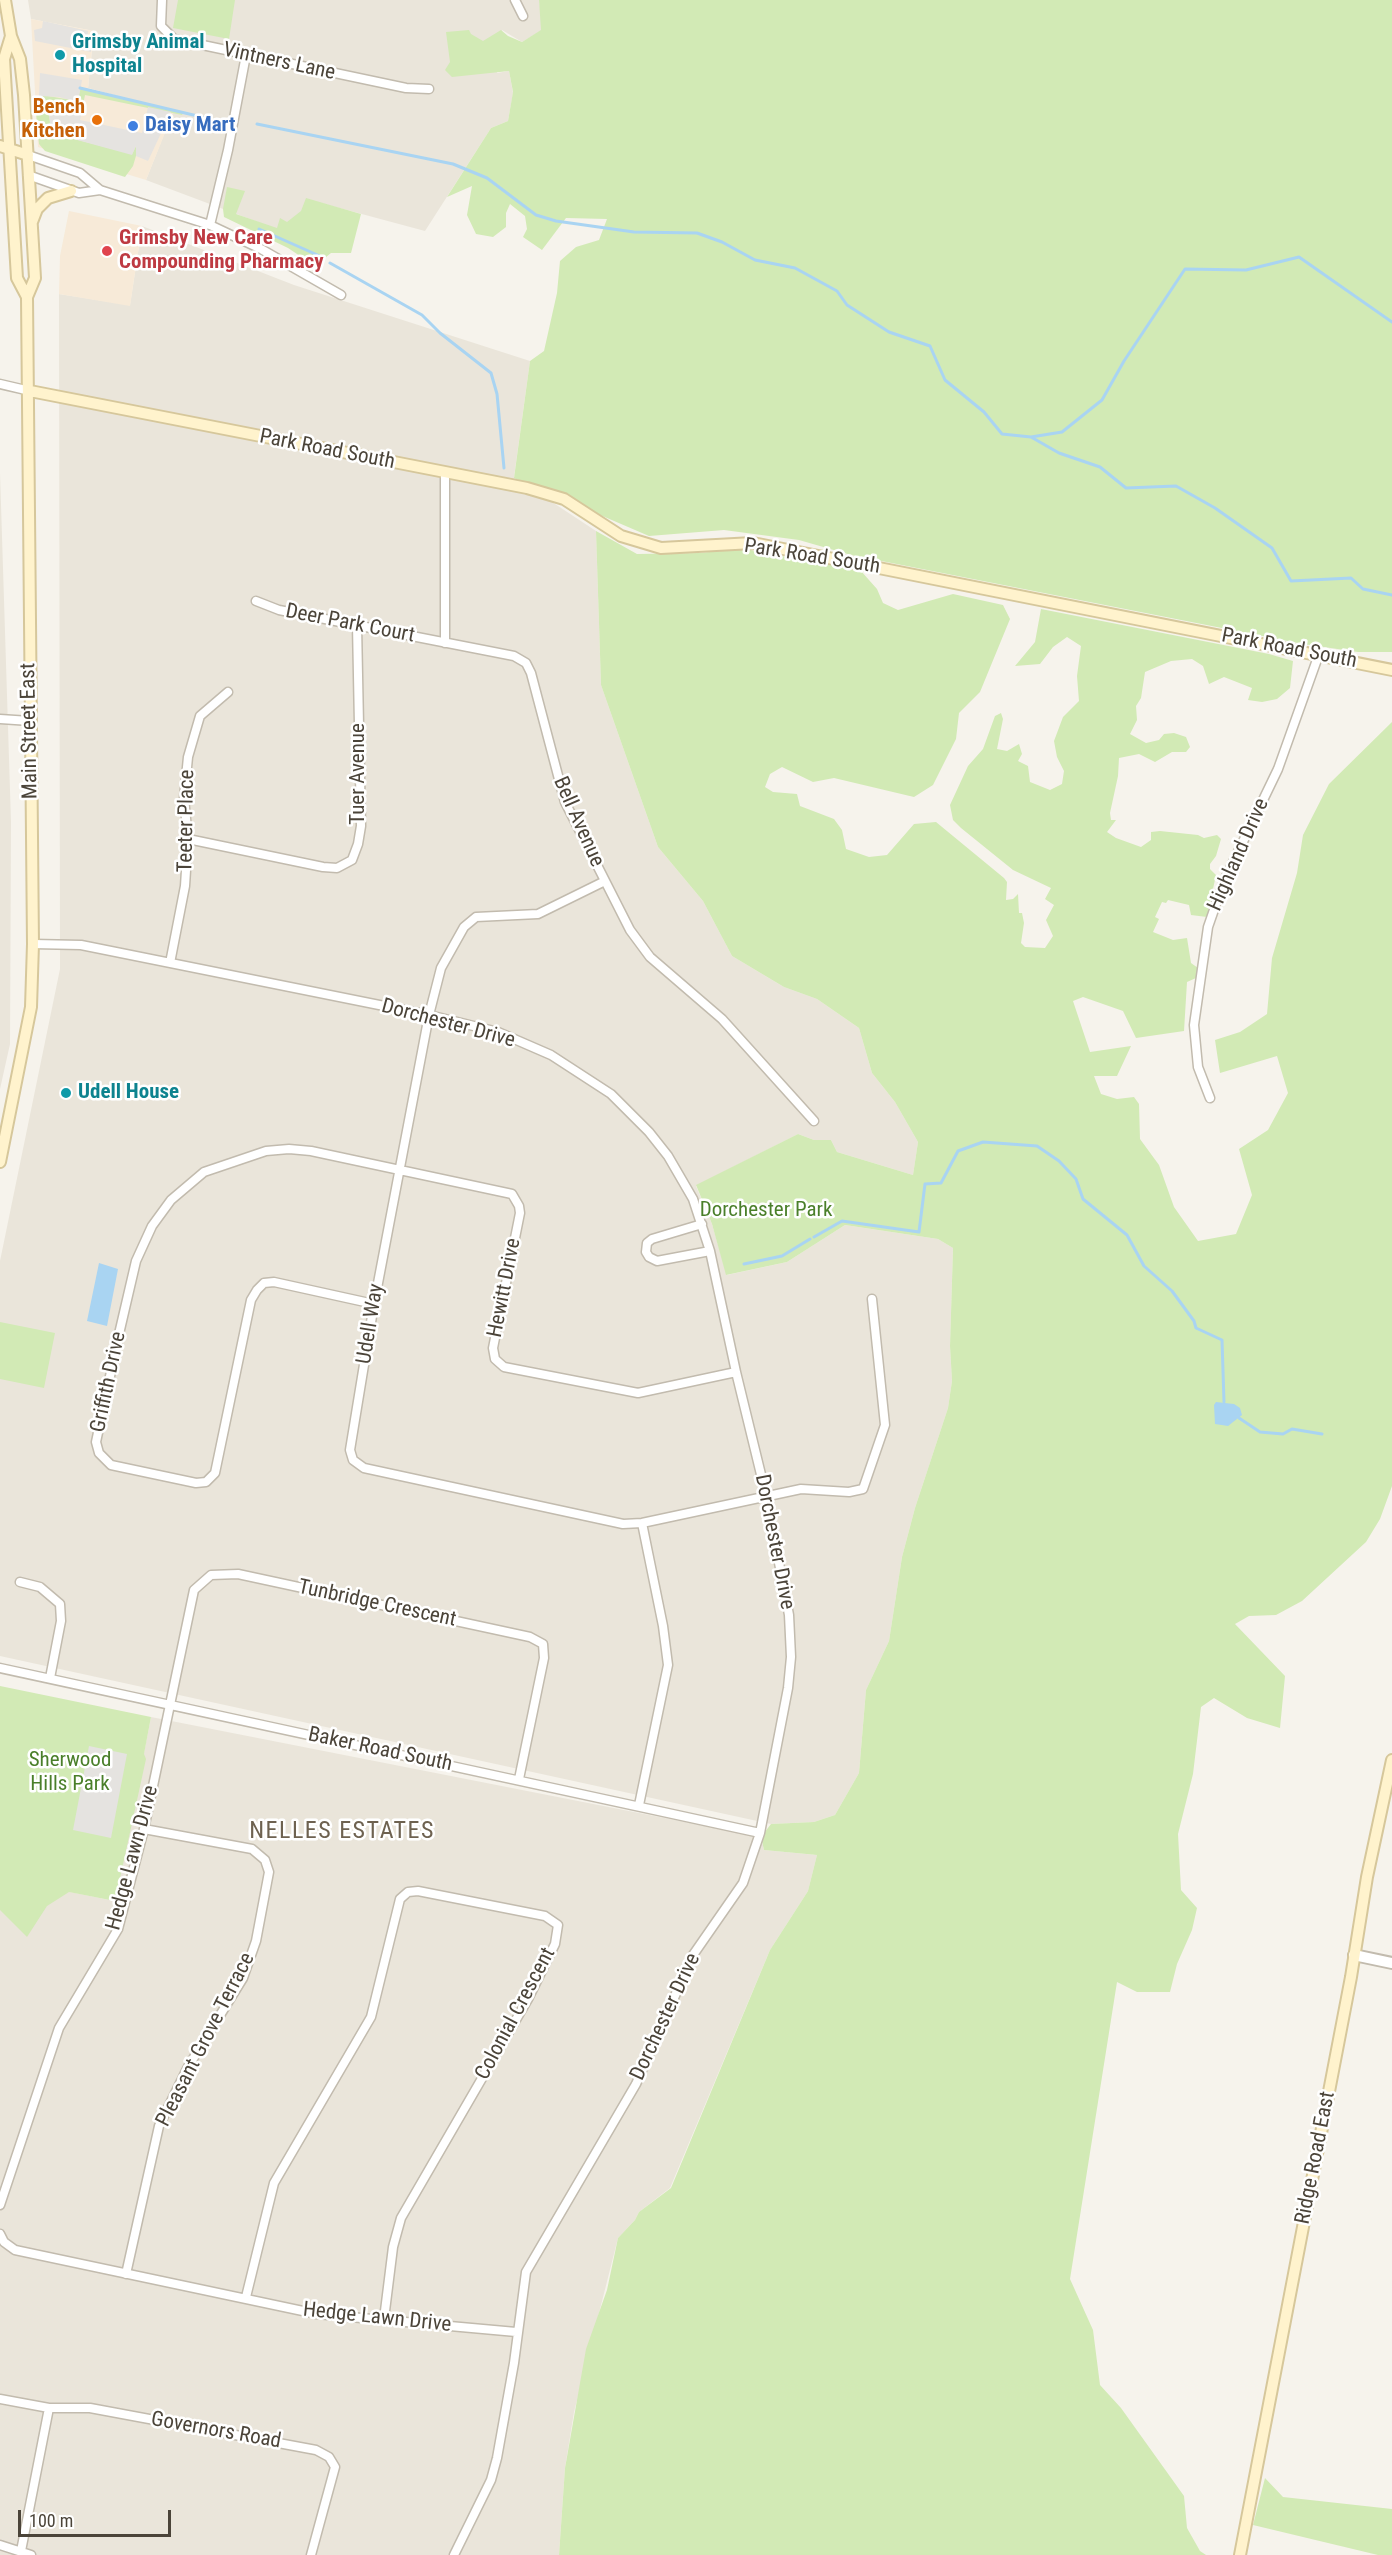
<!DOCTYPE html>
<html>
<head>
<meta charset="utf-8">
<style>
  body { margin:0 }
  #map { position:relative; width:1392px; height:2555px; overflow:hidden; background:#f6f3ec; font-family:"Roboto Condensed",sans-serif }
  canvas { display:block }
  .scale { position:absolute; left:18px; top:2510px; width:153px; height:27px; box-sizing:border-box; border:3px solid #4b4439; border-top:0; padding-left:8px; font-size:18px; line-height:21px; white-space:nowrap; color:#4b4439; -webkit-text-stroke:4px #fff; paint-order:stroke }
</style>
</head>
<body>
<div id="map">
<canvas width="1392" height="2555"></canvas>
<div class="scale">100 m</div>
</div>
<script>
const ctx = document.querySelector('canvas').getContext('2d');
ctx.lineJoin = 'round';
function fillPath(path, color) { ctx.fillStyle = color; ctx.fill(path, 'evenodd'); }
const shape = rows => new Path2D(rows.map(r => 'M' + r).join(''));
function trace(path, color, width, dash) { ctx.strokeStyle = color; ctx.lineWidth = width; ctx.lineCap = dash ? 'butt' : 'round'; ctx.setLineDash(dash || []); ctx.stroke(path); }
function write(font, color, halo, rows, align = 'center') {
  ctx.font = font + ' "Roboto Condensed",sans-serif'; ctx.lineWidth = 5; ctx.setLineDash([]); ctx.textBaseline = 'middle'; ctx.strokeStyle = halo; ctx.fillStyle = color; for (const [text, x, y, turn = 0] of rows) {
    ctx.save(); ctx.translate(x, y); ctx.rotate((+turn || 0) * Math.PI / 180); ctx.textAlign = isNaN(turn) ? turn : align; if (halo) ctx.strokeText(text, 0, 0); ctx.fillText(text, 0, 0); ctx.restore();
  }
}
fillPath(shape([
  [28,0,539,0,542,21,541,31,522,42,502,30,497,73,509,71,513,93,508,121,491,128,425,231,306,199,303,239,146,180,173,111,88,88,94,31,31,19],
  [142,226,294,285,530,361,514,477,596,531,601,685,658,847,703,901,732,956,784,987,817,999,859,1028,872,1073,895,1102,918,1142,913,1175,837,1152,831,1140,814,1140,798,1134,696,1186,712,1224,727,1275,787,1262,845,1225,938,1239,953,1248,950,1346,952,1381,948,1408,915,1508,902,1557,889,1641,866,1690,859,1773,835,1815,814,1822,771,1824,0,1656,0,1261,60,969,59,294,130,305],
  [0,473,11,822,10,1044,0,1089],
  [151,1717,761,1837,764,1850,817,1855,808,1891,770,1950,670,2188,639,2212,635,2220,618,2238,574,2412,565,2468,559,2555,0,2555,0,1878,115,1901]
]), '#eae5da');
fillPath(shape([
  [31,19,94,31,88,88,174,111,146,180,38,147],
  [69,211,142,226,130,306,59,294,60,256]
]), '#f7ead8');
fillPath(shape([
  [178,0,235,0,229,39,173,28],
  [539,0,1392,0,1392,652,1358,652,1303,644,851,555,799,540,724,530,649,536,514,478,530,361,544,351,557,293,560,261,576,247,599,240,607,219,566,218,542,250,523,237,527,229,525,216,510,204,506,213,506,227,493,237,476,234,467,215,472,186,447,197,491,128,508,121,513,92,509,71,452,77,445,70,450,62,446,32,469,30,471,34,483,41,501,30,508,36,522,42,541,30],
  [80,89,88,89,183,113,182,115,85,95,82,110,55,102,49,114,50,122,59,135,132,154,136,146,138,149,133,166,125,177,45,151,39,144,35,102,42,95,78,101],
  [227,187,245,191,236,214,277,228,280,218,287,222,301,211,306,198,361,214,351,253,331,253,315,266,288,248,224,217,223,209],
  [596,531,637,554,698,553,745,549,861,571,877,589,883,603,898,610,953,594,1003,605,1010,619,980,692,959,713,956,739,933,785,914,797,834,778,813,782,782,767,770,774,765,787,773,792,797,794,800,806,834,819,842,830,846,849,869,857,887,855,914,824,936,822,1004,878,1007,882,1006,900,1013,899,1018,894,1019,913,1022,913,1024,923,1021,943,1025,947,1045,948,1053,936,1046,920,1054,905,1045,899,1051,888,1013,870,961,828,953,820,950,805,968,766,983,749,995,716,1001,713,1003,719,997,749,1007,751,1019,744,1022,754,1018,761,1028,766,1030,782,1050,790,1062,784,1064,771,1057,757,1054,741,1063,717,1079,701,1077,676,1081,646,1067,637,1053,647,1040,664,1015,666,1035,642,1041,609,1269,654,1293,661,1290,688,1277,699,1262,702,1248,700,1252,688,1224,677,1209,684,1203,666,1192,659,1171,661,1145,672,1141,698,1136,706,1137,720,1130,734,1146,743,1159,740,1164,734,1174,733,1186,737,1190,747,1186,752,1172,752,1155,762,1139,754,1119,758,1118,776,1110,813,1111,820,1116,820,1107,832,1116,838,1141,847,1151,840,1151,832,1160,831,1198,835,1204,838,1217,835,1221,839,1216,856,1210,864,1210,869,1216,875,1207,917,1191,915,1189,905,1168,900,1166,903,1162,902,1155,917,1159,919,1153,932,1173,940,1187,938,1191,963,1198,968,1196,978,1187,982,1184,1031,1136,1038,1123,1011,1083,997,1073,1001,1090,1052,1131,1046,1117,1076,1094,1076,1101,1094,1117,1099,1134,1097,1139,1104,1140,1139,1159,1165,1174,1207,1198,1241,1236,1234,1252,1195,1239,1149,1268,1130,1288,1093,1277,1056,1220,1073,1215,1040,1240,1032,1267,1014,1272,958,1297,873,1303,835,1329,784,1392,722,1392,1486,1380,1519,1366,1542,1302,1601,1276,1615,1249,1616,1235,1624,1285,1676,1280,1728,1247,1718,1214,1698,1201,1707,1193,1774,1178,1834,1181,1890,1197,1908,1192,1930,1177,1964,1170,1992,1137,1992,1117,1982,1070,2279,1093,2330,1100,2385,1121,2408,1184,2496,1187,2528,1200,2551,1206,2555,559,2555,565,2468,586,2349,607,2290,618,2238,635,2220,639,2212,671,2188,770,1950,808,1891,817,1855,764,1850,761,1837,771,1824,814,1822,835,1815,859,1773,866,1690,889,1641,902,1557,915,1508,948,1408,952,1381,950,1346,953,1248,938,1239,845,1225,787,1262,726,1275,712,1224,696,1185,798,1134,814,1140,831,1140,837,1152,913,1175,918,1142,895,1102,872,1073,859,1028,817,999,784,987,732,956,703,901,658,847,601,685],
  [0,1322,55,1333,44,1388,0,1379],
  [0,1686,151,1717,144,1754,146,1759,115,1901,69,1892,47,1906,27,1937,0,1910],
  [1265,2478,1283,2497,1392,2509,1392,2555,1378,2555,1253,2525]
]), '#d2eab5');
fillPath(shape([
  [43,21,88,31,87,41,92,43,91,52,35,41,34,30,42,28],
  [40,73,82,80,78,102,59,97,39,96],
  [55,102,82,110,80,120,142,133,148,107,171,112,148,161,136,156,136,146,132,155,59,135,50,123,49,114],
  [89,1746,127,1754,111,1838,73,1830]
]), '#e5e3e0');
fillPath(shape([
  [99,1263,118,1269,107,1326,87,1321],
  [1216,1402,1234,1404,1240,1408,1242,1415,1228,1426,1215,1424,1214,1405]
]), '#a9d4f2');
trace(shape([
  [80,88,206,118],
  [257,124,453,164,487,178,536,215,556,221,634,232,697,233,722,242,755,260,795,268,837,291,847,305,889,332,930,346,945,380,984,412,1002,434,1031,437,1059,453,1100,467,1126,488,1176,486,1215,508,1272,548,1291,581,1351,578,1363,589,1392,595],
  [259,229,322,257],
  [330,263,422,315,440,333,491,373,497,394,504,468],
  [1031,437,1062,432,1102,400,1124,361,1185,269,1246,270,1299,257,1392,322],
  [814,1237,842,1221,919,1232,925,1184,941,1183,958,1151,983,1142,1037,1146,1059,1161,1076,1179,1083,1199,1127,1235,1144,1266,1172,1291,1194,1321,1196,1328,1222,1340,1224,1402],
  [744,1264,782,1256,810,1239],
  [1239,1418,1260,1432,1283,1434,1292,1429,1322,1434]
]), '#a9d4f2', 3);
const minor = shape([
  [162,0,161,26,174,39,406,88,429,89],
  [515,0,523,16],
  [28,155,80,173,100,190,210,225,261,249,341,295],
  [28,175,79,193,100,190],
  [210,225,228,150,246,55],
  [0,384,30,391],
  [256,601,279,610,514,656,526,663,531,673,565,802,630,930,650,957,722,1019,814,1121],
  [445,643,445,473],
  [0,719,30,721],
  [188,839,323,867,337,868,352,860,358,844,361,826,357,625],
  [605,881,538,914,476,917,464,927,441,968,429,1015,374,1304,350,1450,353,1460,364,1468,623,1524,642,1523,801,1489,849,1492,863,1489,885,1425,872,1299],
  [33,944,81,945,429,1015,498,1032,551,1055,611,1094,649,1132,668,1156,693,1199,710,1251,736,1372,766,1495,789,1615,791,1657,788,1688,760,1833,743,1883,693,1955,636,2084,526,2272,514,2363,497,2458,491,2480,454,2555],
  [170,963,185,886,188,839,184,798,188,757,200,716,228,692],
  [1210,1098,1198,1067,1194,1025,1208,927,1224,881,1278,769,1319,654],
  [702,1224,652,1239,647,1243,646,1252,649,1257,657,1261,710,1251],
  [374,1304,274,1282,264,1283,257,1290,251,1300,215,1473,206,1482,196,1483,111,1465,99,1453,96,1442,119,1334,136,1261,152,1226,171,1200,204,1172,266,1151,289,1149,311,1151,512,1194,519,1206,520,1213,493,1348,495,1359,504,1367,638,1393,736,1372],
  [20,1582,40,1587,60,1604,61,1621,50,1678],
  [0,1668,760,1833],
  [639,1805,668,1665,663,1626,642,1523],
  [0,2205,59,2028,118,1929,144,1829,194,1590,211,1575,238,1574,530,1637,543,1644,544,1658,519,1779],
  [0,2234,4,2242,15,2250,317,2314,516,2332],
  [126,2274,159,2126,188,2067,243,1978,256,1941,269,1872,265,1860,252,1849,144,1829],
  [246,2297,274,2183,371,2017,400,1899,408,1892,418,1891,545,1916,558,1925,555,1944,528,1999,401,2218,393,2247,384,2319],
  [0,2399,49,2408,90,2408,316,2450,329,2457,335,2467,311,2555],
  [0,2545,31,2555],
  [21,2551,49,2408]
]);
const tertiary = shape([
  [1354,1955,1392,1963]
]);
const secondary = shape([
  [11,36,4,59,17,278,27,297],
  [0,146,28,155],
  [32,222,37,209,48,198,71,191],
  [30,391,527,488,564,499,621,536,661,548,753,543,1392,670],
  [0,1162,31,1007,33,944,27,297,35,278,24,95,20,59,11,36,5,0],
  [1240,2555,1351,1977,1367,1877,1392,1760]
]);
trace(minor, '#c2bbae', 11);
trace(tertiary, '#c2bbae', 14);
trace(secondary, '#d6c79b', 14);
trace(minor, '#fff', 8);
trace(tertiary, '#fff', 10);
trace(secondary, '#fff3cd', 10);
for (const [x, y, r, color] of [
  [60,55,6,"#0f9aa8"],
  [97,120,6,"#e8710a"],
  [133,126,6,"#3f7fe0"],
  [107,251,6,"#e0444e"],
  [66,1093,6,"#0f9aa8"]
]) { const dot = new Path2D(); dot.arc(x, y, r, 0, 2 * Math.PI); ctx.fillStyle = color; ctx.fill(dot); trace(dot, '#fff', 2); }
write('bold 21px', '#0d838f', '#fff', [
  ["Grimsby Animal",72,43],
  ["Hospital",72,67],
  ["Udell House",78,1093]
], 'left');
write('21px', '#4b4439', '#fff', [
  ["Vintners Lane",279,62,12],
  ["Park Road South",327,450,11],
  ["Park Road South",812,557,9],
  ["Deer Park Court",350,624,11],
  ["Park Road South",1289,649,11],
  ["Main Street East",30,731,-91],
  ["Tuer Avenue",359,774,-90],
  ["Teeter Place",187,821,-89],
  ["Bell Avenue",578,822,66],
  ["Highland Drive",1239,855,-66],
  ["Dorchester Drive",448,1024,15],
  ["Hewitt Drive",505,1288,-79],
  ["Udell Way",371,1324,-81],
  ["Griffith Drive",109,1382,-78],
  ["Dorchester Drive",774,1542,79],
  ["Tunbridge Crescent",377,1604,12],
  ["Baker Road South",380,1750,12],
  ["Hedge Lawn Drive",133,1858,-75],
  ["Colonial Crescent",516,2014,-62],
  ["Dorchester Drive",666,2017,-65],
  ["Pleasant Grove Terrace",206,2040,-63],
  ["Ridge Road East",1316,2158,-79],
  ["Hedge Lawn Drive",377,2318,6],
  ["Governors Road",216,2431,10]
]);
write('bold 21px', '#c56008', '#fff', [
  ["Bench",85,108],
  ["Kitchen",85,132]
], 'right');
write('bold 21px', '#366cbe', '#fff', [
  ["Daisy Mart",145,126]
], 'left');
write('bold 21px', '#be3a42', '#fff', [
  ["Grimsby New Care",119,239],
  ["Compounding Pharmacy",119,263]
], 'left');
write('21px', '#4a7f2a', '#fff', [
  ["Dorchester Park",766,1211],
  ["Sherwood",70,1761],
  ["Hills Park",70,1785]
]);
ctx.letterSpacing = '1.5px';
write('24px', '#6e6250', '#fff', [
  ["NELLES ESTATES",342,1832]
]);
ctx.letterSpacing = '0px';
</script>
</body>
</html>
